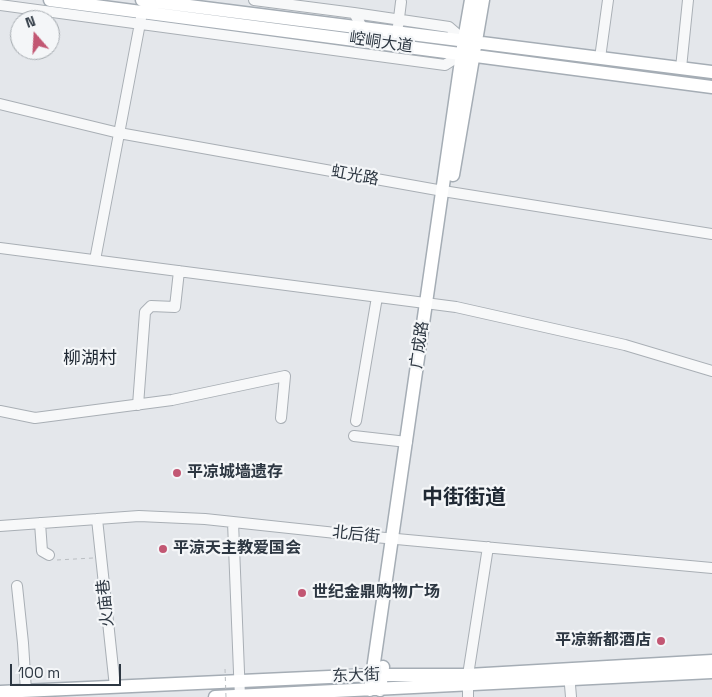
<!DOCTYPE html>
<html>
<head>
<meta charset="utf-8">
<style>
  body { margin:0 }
  #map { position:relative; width:712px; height:697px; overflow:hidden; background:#e4e7eb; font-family:"Space Grotesk",sans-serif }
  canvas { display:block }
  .north { position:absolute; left:10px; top:10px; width:50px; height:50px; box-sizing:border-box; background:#f4f6f8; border:1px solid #a4aaaf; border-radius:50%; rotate:341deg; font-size:14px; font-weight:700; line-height:20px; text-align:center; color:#2d3742 }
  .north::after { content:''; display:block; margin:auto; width:18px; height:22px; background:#c25773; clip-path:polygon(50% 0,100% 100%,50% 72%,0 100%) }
  .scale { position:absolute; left:10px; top:664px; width:111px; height:22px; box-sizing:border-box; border:2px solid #2d3742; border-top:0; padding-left:6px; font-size:15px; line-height:18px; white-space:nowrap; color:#2d3742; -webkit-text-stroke:4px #f4f6f8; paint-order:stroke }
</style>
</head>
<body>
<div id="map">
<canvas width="712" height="697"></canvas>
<div class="north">N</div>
<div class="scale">100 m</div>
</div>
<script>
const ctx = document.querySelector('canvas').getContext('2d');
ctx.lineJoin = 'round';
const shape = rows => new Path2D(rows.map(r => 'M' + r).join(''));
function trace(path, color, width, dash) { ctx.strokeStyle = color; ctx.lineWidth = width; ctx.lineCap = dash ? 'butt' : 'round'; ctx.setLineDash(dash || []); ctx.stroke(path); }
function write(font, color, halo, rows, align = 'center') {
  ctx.font = font + ' "Space Grotesk","Noto Sans SC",sans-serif'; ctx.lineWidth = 4.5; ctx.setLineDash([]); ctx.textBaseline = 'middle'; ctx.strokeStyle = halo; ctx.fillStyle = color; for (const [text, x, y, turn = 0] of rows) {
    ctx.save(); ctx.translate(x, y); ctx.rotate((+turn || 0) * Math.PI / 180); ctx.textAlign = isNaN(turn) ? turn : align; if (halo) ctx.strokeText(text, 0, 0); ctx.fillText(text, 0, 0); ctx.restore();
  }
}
const minor = shape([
  [254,0,354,13,362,27],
  [0,5,445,65,462,54],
  [354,13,449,27,464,40],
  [398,26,401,2],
  [600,58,608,0],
  [681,68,688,0],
  [0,104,119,133,443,191,712,234],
  [0,248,456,307,625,345,712,371],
  [95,260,141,18],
  [138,405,145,312,151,306,175,307,179,271],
  [0,411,35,418,172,400,285,376,281,418],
  [356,421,377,297],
  [354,436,407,442],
  [97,519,115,687],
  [233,522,240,697],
  [40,523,42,551,49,555],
  [0,526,139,516,205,519,364,536,712,568],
  [17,586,23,643,26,691],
  [569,673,571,697],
  [468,697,468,675,488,547]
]);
const major = shape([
  [50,0,712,87],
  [142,0,712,72],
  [453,175,483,0],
  [370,690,464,40,471,0],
  [380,690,383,667],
  [0,692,373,675,468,675,712,661],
  [215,697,712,672]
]);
trace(minor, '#a9afb5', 12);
trace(major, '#a5adb5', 15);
trace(shape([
  [57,560,93,558]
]), '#babec2', 1, [4, 4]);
trace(minor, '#f7f8f9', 10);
trace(major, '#fff', 12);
trace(shape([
  [225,669,226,697]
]), '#babec2', 1, [4, 4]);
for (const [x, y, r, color] of [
  [177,473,5,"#c25773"],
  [163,549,5,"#c25773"],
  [302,593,5,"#c25773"],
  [661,641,5,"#c25773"]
]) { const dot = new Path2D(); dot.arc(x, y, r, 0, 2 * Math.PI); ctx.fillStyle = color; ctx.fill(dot); trace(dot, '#f4f6f8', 2); }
write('16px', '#2d3742', '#f4f6f8', [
  ["崆峒大道",381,43,8],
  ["虹光路",355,176,10],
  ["广成路",420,345,-82],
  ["北后街",356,535,6],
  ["火庙巷",106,603,-96],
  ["东大街",356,676,-2]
]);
write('bold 16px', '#2d3742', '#f4f6f8', [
  ["平凉城墙遗存",187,473],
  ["平涼天主教爱国会",173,549],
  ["世纪金鼎购物广场",312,593],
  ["平凉新都酒店",651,641,"right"]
], 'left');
write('18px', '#1f2833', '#f4f6f8', [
  ["柳湖村",90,359]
]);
write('bold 21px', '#1f2833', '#f4f6f8', [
  ["中街街道",464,498]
]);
</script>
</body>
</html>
